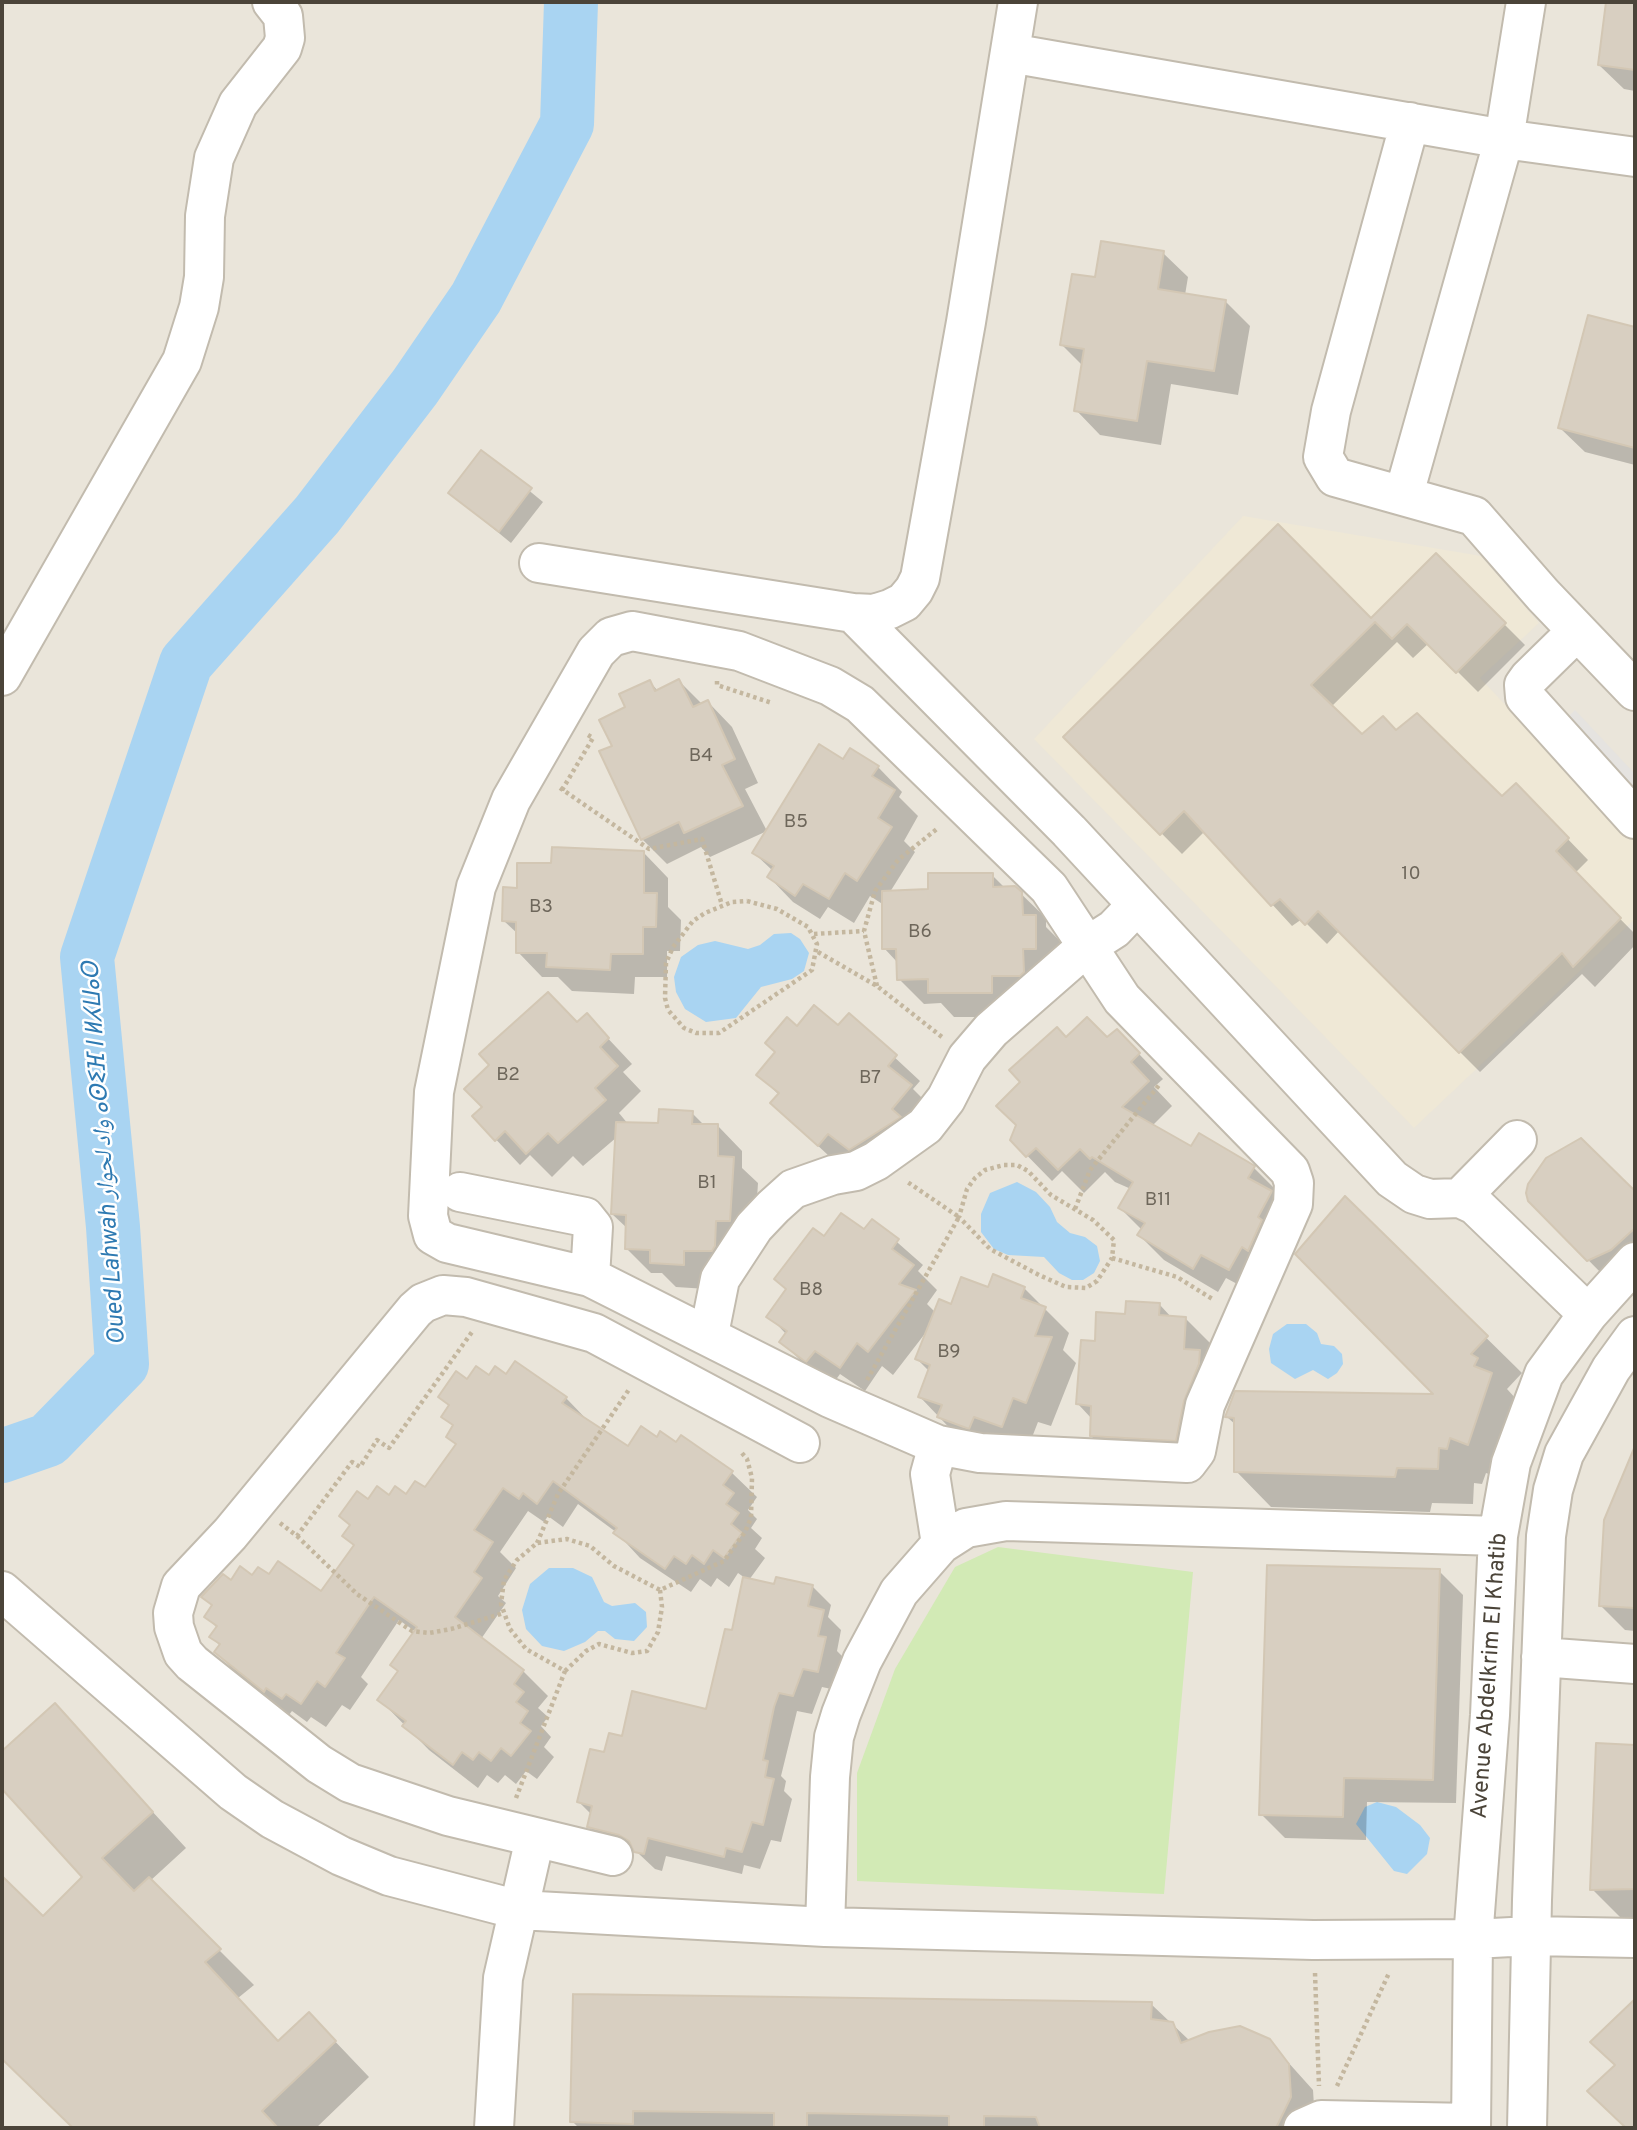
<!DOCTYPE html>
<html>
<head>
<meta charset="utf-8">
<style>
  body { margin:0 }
  #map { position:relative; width:1637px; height:2130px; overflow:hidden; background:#f6f3ec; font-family:Overpass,sans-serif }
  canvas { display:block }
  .frame { position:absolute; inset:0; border:4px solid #4b4439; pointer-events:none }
</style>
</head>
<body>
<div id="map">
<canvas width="1637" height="2130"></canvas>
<div class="frame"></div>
</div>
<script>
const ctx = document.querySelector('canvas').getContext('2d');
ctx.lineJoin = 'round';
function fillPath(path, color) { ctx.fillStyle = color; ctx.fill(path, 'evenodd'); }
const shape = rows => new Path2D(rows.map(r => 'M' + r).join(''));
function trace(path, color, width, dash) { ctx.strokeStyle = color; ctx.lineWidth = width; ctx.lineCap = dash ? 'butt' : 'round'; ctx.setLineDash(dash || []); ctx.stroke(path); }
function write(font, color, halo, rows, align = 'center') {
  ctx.font = font + ' Overpass,"Noto Naskh Arabic","Noto Sans Tifinagh",sans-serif'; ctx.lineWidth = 5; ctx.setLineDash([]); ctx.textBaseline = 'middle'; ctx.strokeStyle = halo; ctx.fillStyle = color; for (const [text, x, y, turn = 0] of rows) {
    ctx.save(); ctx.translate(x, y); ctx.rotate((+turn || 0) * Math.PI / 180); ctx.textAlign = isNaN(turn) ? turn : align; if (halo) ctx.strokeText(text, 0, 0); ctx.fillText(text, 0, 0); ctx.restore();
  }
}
fillPath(shape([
  [2,2,1635,2,1635,2128,2,2128]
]), '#eae5da');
fillPath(shape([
  [1243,516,1481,556,1539,623,1480,678,1635,842,1635,919,1414,1128,1034,739]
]), '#efe8d6');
fillPath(shape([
  [998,1547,1193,1572,1164,1894,857,1881,857,1773,895,1669,955,1567]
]), '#d2eab5');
fillPath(shape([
  [1575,710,1635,774,1635,805,1560,725]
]), '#e5e3e0');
fillPath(shape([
  [791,933,800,939,809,953,804,971,792,979,761,987,736,1018,706,1022,685,1009,676,992,674,977,681,957,698,945,715,941,748,949,760,945,774,934],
  [1017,1182,1036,1192,1050,1207,1057,1222,1070,1233,1085,1237,1097,1246,1100,1261,1094,1273,1083,1280,1072,1280,1059,1273,1044,1257,1008,1255,994,1249,981,1232,981,1214,990,1193],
  [1287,1324,1306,1324,1317,1333,1321,1344,1334,1346,1342,1354,1343,1364,1337,1373,1328,1379,1313,1370,1295,1379,1271,1363,1269,1349,1273,1334],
  [549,1568,573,1568,592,1577,604,1602,612,1606,635,1603,646,1612,647,1627,634,1641,615,1639,605,1631,598,1631,585,1642,564,1651,542,1646,526,1629,522,1610,530,1584],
  [1377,1802,1396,1807,1420,1825,1430,1838,1427,1854,1407,1874,1394,1871,1356,1824,1365,1807]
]), '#a9d4f2');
fillPath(shape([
  [1608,2,1635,2,1635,91,1624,89,1599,65],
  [1163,253,1188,277,1185,295,1225,301,1250,326,1238,395,1171,384,1161,445,1100,435,1076,410,1083,366,1062,345,1096,279],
  [1589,317,1635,329,1635,465,1585,452,1560,428],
  [482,452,543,502,511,543,450,493],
  [1436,556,1525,645,1478,692,1429,643,1413,658,1397,642,1331,707,1362,737,1397,732,1501,798,1536,806,1588,860,1575,873,1635,934,1635,945,1595,987,1582,974,1480,1072,1339,931,1327,944,1302,919,1292,926,1205,831,1182,854,1066,737,1371,620],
  [679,681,703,705,708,702,732,727,758,783,745,789,767,831,710,857,701,847,667,864,642,839,614,747,627,707,650,682,658,691],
  [844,761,878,767,902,792,899,797,918,816,904,841,915,852,890,892,930,890,992,875,1005,888,1015,888,1046,918,1046,927,1060,941,1060,973,1016,1017,954,1017,941,1003,924,1004,899,979,898,963,884,948,884,905,870,896,854,923,828,907,820,919,793,902,769,877,773,871,754,853],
  [644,853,668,878,668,907,681,920,680,951,667,951,667,977,635,977,634,994,572,991,558,977,542,977,518,952,518,934,504,921,518,890,552,865],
  [849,1015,920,1081,913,1089,935,1111,843,1169,772,1103,779,1095,759,1075,797,1028,838,1028],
  [587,1016,632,1064,623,1072,641,1091,619,1113,628,1124,659,1125,692,1113,705,1126,718,1126,742,1151,742,1168,758,1183,754,1245,707,1289,676,1287,662,1273,651,1273,627,1249,628,1229,612,1214,617,1137,583,1166,573,1156,552,1177,530,1155,520,1165,474,1116],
  [1117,1031,1163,1079,1154,1087,1172,1106,1152,1126,1192,1149,1254,1168,1278,1192,1295,1220,1254,1293,1226,1278,1218,1292,1164,1260,1139,1235,1142,1230,1120,1208,1131,1189,1115,1182,1105,1172,1084,1193,1062,1171,1052,1181,1012,1140,1067,1039,1107,1039],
  [1600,1158,1635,1196,1635,1263,1606,1278,1529,1200],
  [1345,1199,1522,1373,1507,1389,1527,1411,1503,1479,1486,1473,1482,1484,1474,1483,1473,1504,1432,1503,1430,1512,1271,1507,1236,1471,1236,1425,1227,1417,1437,1395],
  [873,1221,923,1265,918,1271,937,1290,927,1304,936,1313,989,1289,1024,1288,1069,1333,1063,1350,1076,1363,1051,1426,1038,1422,1027,1450,963,1442,920,1397,929,1371,917,1359,927,1331,893,1375,882,1366,865,1391,840,1374,832,1385,806,1366,781,1341,786,1334,769,1316,824,1238,864,1232],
  [1160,1305,1172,1318,1185,1318,1210,1343,1200,1464,1116,1460,1091,1436,1092,1419,1078,1404,1096,1343,1127,1316],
  [515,1363,566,1398,591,1424,629,1448,657,1439,677,1445,682,1437,732,1473,757,1497,748,1510,757,1519,751,1528,762,1538,755,1549,765,1558,749,1580,775,1586,812,1586,831,1605,828,1617,841,1630,837,1651,843,1657,836,1690,822,1687,812,1714,797,1711,781,1776,786,1781,784,1791,792,1799,781,1842,771,1840,760,1869,744,1865,742,1874,666,1856,662,1871,655,1869,638,1853,608,1845,589,1827,592,1815,579,1802,605,1754,623,1738,707,1711,733,1632,745,1578,738,1573,729,1587,717,1578,711,1587,700,1579,691,1592,640,1558,616,1532,578,1504,563,1527,548,1516,544,1522,528,1511,500,1552,516,1568,498,1596,506,1603,481,1639,523,1671,548,1696,538,1708,548,1717,541,1726,551,1737,544,1747,554,1757,537,1779,526,1771,516,1784,505,1775,498,1783,487,1775,478,1788,429,1750,380,1700,399,1672,416,1632,399,1620,361,1677,368,1684,350,1710,342,1705,326,1727,311,1717,307,1722,292,1711,289,1715,240,1677,216,1652,220,1646,211,1636,217,1628,207,1617,231,1582,269,1577,321,1593,355,1547,344,1536,351,1526,341,1516,368,1502,407,1496,425,1490,457,1446,448,1436,454,1427,443,1417,450,1407,440,1397,468,1382,506,1376],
  [1635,1466,1635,1631,1625,1630,1601,1606,1625,1475],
  [1439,1571,1463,1595,1456,1803,1367,1802,1366,1840,1285,1838,1261,1814],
  [55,1706,186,1848,150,1881,254,1985,238,1998,279,2042,309,2014,369,2077,316,2128,75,2128,2,2058,2,1879,43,1918,84,1877,2,1786,2,1753],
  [1597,1745,1635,1746,1635,1925,1628,1925,1592,1889],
  [1151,2004,1190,2041,1269,2041,1313,2090,1315,2122,1312,2128,579,2128,572,2121],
  [1630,2006,1635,2006,1635,2128,1627,2128,1589,2091,1616,2066]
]), '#0003');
trace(shape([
  [2,1456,48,1440,122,1364,113,1227,87,957,186,663,317,515,415,387,476,298,567,124,571,2]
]), '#a9d4f2', 54);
const building = shape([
  [1606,2,1635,2,1635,70,1598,65,1606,2],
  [1101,241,1164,251,1158,289,1226,300,1214,371,1147,361,1137,421,1074,411,1084,349,1060,345,1072,274,1095,277,1101,241],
  [1588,315,1635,327,1635,448,1558,428,1588,315],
  [481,450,532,488,499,532,448,493,481,450],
  [1278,524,1371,618,1436,553,1506,623,1456,673,1407,624,1392,639,1375,622,1311,685,1362,734,1383,716,1396,730,1417,713,1502,796,1516,783,1569,838,1556,851,1621,918,1573,967,1562,953,1459,1053,1318,911,1305,925,1280,899,1271,906,1184,811,1160,835,1063,737,1278,524],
  [679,679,693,707,708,700,735,759,722,765,743,806,684,833,679,822,641,840,599,751,612,746,599,720,625,707,619,694,650,680,655,691,679,679],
  [819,744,843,759,850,748,879,766,872,776,895,790,878,818,892,827,857,881,845,873,829,899,803,884,795,896,767,877,774,866,752,853,819,744],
  [552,847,644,851,644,893,657,893,656,927,643,927,643,954,611,954,610,970,546,967,547,953,516,953,516,922,502,921,503,887,517,888,517,863,551,863,552,847],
  [928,873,993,873,993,887,1015,886,1022,892,1023,915,1036,915,1036,949,1023,949,1024,972,1020,976,992,976,992,993,928,993,928,979,897,980,896,949,882,949,882,891,928,889,928,873],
  [548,992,577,1022,587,1013,609,1038,600,1047,618,1066,595,1088,606,1100,558,1143,548,1133,526,1154,505,1131,495,1141,472,1116,482,1107,464,1089,489,1065,479,1054,548,992],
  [814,1005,838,1025,849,1013,897,1055,888,1066,912,1085,892,1109,901,1117,849,1150,828,1134,818,1146,770,1103,779,1093,756,1075,775,1052,765,1043,787,1017,797,1026,814,1005],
  [1087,1017,1107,1037,1117,1029,1140,1053,1131,1062,1149,1081,1122,1107,1191,1146,1199,1133,1255,1166,1248,1178,1272,1191,1258,1217,1262,1220,1248,1251,1242,1247,1229,1270,1201,1255,1193,1269,1137,1235,1145,1223,1118,1208,1133,1182,1092,1157,1090,1159,1080,1149,1058,1170,1036,1148,1026,1157,1010,1140,1016,1125,996,1106,1020,1082,1009,1070,1057,1027,1066,1037,1087,1017],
  [659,1109,693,1111,692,1124,718,1124,718,1156,734,1157,730,1221,716,1221,715,1246,712,1251,684,1251,684,1265,650,1263,650,1250,625,1249,626,1215,611,1214,616,1122,658,1123,659,1109],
  [1581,1138,1635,1191,1635,1228,1611,1250,1587,1261,1528,1201,1526,1193,1528,1184,1546,1158,1581,1138],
  [1345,1196,1488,1336,1471,1354,1478,1358,1474,1366,1492,1373,1468,1445,1450,1438,1447,1449,1439,1448,1438,1469,1397,1468,1395,1477,1234,1472,1234,1418,1225,1417,1235,1391,1433,1394,1295,1254,1345,1196],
  [841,1213,864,1229,872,1219,899,1239,892,1249,914,1265,899,1284,916,1290,868,1352,857,1343,840,1368,815,1351,806,1362,803,1360,779,1342,787,1331,766,1317,786,1289,774,1279,813,1228,824,1236,841,1213],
  [993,1274,1025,1287,1021,1298,1046,1307,1035,1336,1052,1337,1026,1403,1013,1398,1002,1427,974,1417,969,1429,937,1417,942,1405,918,1397,930,1365,915,1359,939,1299,951,1304,961,1277,988,1287,993,1274],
  [1126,1301,1160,1303,1159,1315,1186,1317,1184,1349,1200,1350,1199,1364,1184,1401,1176,1441,1090,1436,1091,1406,1076,1404,1081,1340,1095,1341,1096,1312,1125,1314,1126,1301],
  [515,1361,567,1397,562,1403,628,1446,641,1426,657,1437,660,1431,676,1442,681,1435,733,1471,723,1485,734,1493,726,1504,739,1513,731,1524,742,1533,724,1558,713,1550,704,1564,692,1555,686,1564,674,1556,665,1569,613,1533,617,1528,553,1481,537,1504,523,1493,519,1499,503,1488,474,1530,493,1542,474,1572,482,1578,455,1617,524,1670,514,1684,524,1692,516,1702,528,1711,520,1723,531,1731,511,1756,501,1748,491,1761,479,1752,473,1760,462,1752,453,1765,402,1726,406,1721,377,1700,398,1671,390,1665,417,1627,374,1597,336,1653,345,1658,325,1687,317,1681,301,1704,286,1694,282,1699,266,1688,264,1692,214,1652,220,1644,209,1637,217,1626,204,1617,212,1605,201,1597,223,1574,231,1580,240,1566,252,1575,258,1567,269,1574,278,1561,321,1591,354,1545,342,1536,350,1525,339,1516,357,1491,368,1499,377,1486,389,1495,395,1486,406,1494,415,1481,425,1487,456,1444,446,1437,453,1425,441,1417,449,1405,438,1397,456,1371,467,1379,476,1366,489,1375,495,1366,506,1374,515,1361],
  [1635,1446,1635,1608,1599,1606,1604,1520,1635,1446],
  [1267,1565,1440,1569,1433,1780,1344,1778,1343,1817,1259,1815,1267,1565],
  [743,1577,774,1584,776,1577,813,1585,808,1606,824,1610,818,1636,826,1637,818,1672,803,1669,793,1696,779,1693,774,1707,763,1760,768,1761,765,1777,774,1779,763,1825,752,1822,742,1852,726,1848,724,1857,648,1838,644,1854,634,1852,629,1841,619,1835,587,1827,592,1806,577,1802,590,1749,604,1752,609,1733,622,1736,632,1691,706,1709,725,1629,732,1630,743,1577],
  [55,1703,153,1812,102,1858,134,1891,149,1877,221,1949,205,1962,278,2041,309,2012,336,2041,262,2111,278,2128,73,2128,2,2059,2,1876,43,1916,82,1877,2,1789,2,1751,55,1703],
  [1596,1743,1635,1745,1635,1889,1590,1890,1596,1743],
  [573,1994,1152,2002,1151,2019,1173,2022,1181,2043,1209,2032,1240,2026,1270,2039,1289,2064,1291,2097,1276,2128,1040,2128,1036,2117,984,2116,984,2128,949,2128,949,2116,807,2113,807,2128,774,2128,774,2113,633,2111,633,2124,570,2122,573,1994],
  [1635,1999,1635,2128,1626,2128,1587,2091,1615,2065,1590,2042,1635,1999]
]);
fillPath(building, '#d8cfc1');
trace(building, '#d3c7b4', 2);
const minor = shape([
  [1010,53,1504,139,1635,157],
  [1410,122,1331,411,1323,457,1335,477,1474,516,1543,595,1635,691],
  [1404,494,1504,139,1526,2],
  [539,563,853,613,874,614,890,609,904,602,914,590,920,578,966,322,1018,2],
  [853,613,1069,831,1392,1179,1414,1194,1430,1199,1460,1198,1475,1205,1588,1314],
  [632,631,739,651,830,686,860,704,1049,888,1122,999,1290,1171,1294,1183,1293,1204,1205,1405,1196,1451,1187,1463,980,1453,938,1445,830,1398,590,1277,447,1243,433,1235,428,1216,434,1092,476,887,511,800,596,652,611,637,632,631],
  [1577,631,1529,678,1524,685,1525,697,1635,819],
  [2,676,182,361,199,307,204,277,205,216,214,158,238,104,282,48,285,38,283,16,272,2],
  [460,1192,585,1217,593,1227,590,1277],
  [1460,1198,1517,1140],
  [709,1334,720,1279,754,1227,773,1207,793,1189,833,1175,856,1171,876,1161,925,1126,946,1099,967,1058,991,1030,1086,947,1114,929,1137,905],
  [938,1445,930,1474,941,1544],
  [2,1591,233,1792,272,1819,341,1856,389,1876,519,1910,825,1927,1313,1940,1473,1939,1531,1936,1635,1938],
  [1541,1657,1635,1664],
  [613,1856,448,1816,350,1783,319,1764,192,1663,183,1653,174,1627,173,1613,181,1586,230,1534,415,1310,423,1303,443,1295,466,1297,594,1333,800,1443],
  [825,1927,830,1777,834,1737,841,1714,862,1661,899,1592,941,1544,966,1528,1006,1521,1498,1536],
  [494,2128,503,1978,535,1838],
  [1303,2128,1321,2120,1471,2123],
  [1471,2128,1473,1939,1490,1715,1498,1536,1511,1463,1544,1374,1588,1314,1635,1262],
  [1527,2128,1532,1900,1546,1536,1553,1490,1564,1454,1611,1369,1635,1336]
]);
trace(minor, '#c2bbae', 42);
trace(shape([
  [717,681,717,685,772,703],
  [560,788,649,849,702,839,722,905],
  [562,790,593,738,588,735],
  [747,901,777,909,808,927,817,944,812,970,719,1033,696,1033,684,1028,668,1010,665,998,666,963,673,947,693,921,705,913,732,902,747,901],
  [814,934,864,931],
  [818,952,877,986,942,1037],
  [877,986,864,931,875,891,898,860,938,828],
  [1004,1165,1017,1165,1028,1171,1051,1195,1093,1220,1114,1240,1112,1258,1097,1281,1086,1288,1066,1287,1039,1275,990,1249,959,1217,967,1189,975,1178,985,1170,1004,1165],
  [1075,1209,1090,1170,1160,1084],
  [1112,1258,1177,1277,1214,1300],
  [867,1380,959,1217,906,1181],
  [280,1523,297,1536,352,1462,360,1467,377,1440,389,1448,472,1332],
  [297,1536,357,1594,412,1631,429,1633,451,1629,504,1613],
  [537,1543,558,1494,630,1388],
  [565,1671,586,1651,599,1644,632,1653,647,1651,658,1632,662,1607,660,1590],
  [516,1798,565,1671,526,1649,510,1629,501,1604,504,1580,517,1560,537,1543,567,1539,590,1546,614,1566,660,1590,724,1561,745,1532,751,1518,752,1478,747,1459,741,1452],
  [1315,1973,1319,2086],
  [1337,2086,1389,1973]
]), '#c4b79f', 4.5, [3.5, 3.5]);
trace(minor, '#fff', 38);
write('19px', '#6e675b', null, [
  ["B4",701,757],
  ["B5",796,823],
  ["10",1411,875],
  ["B3",541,908],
  ["B6",920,933],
  ["B2",508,1076],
  ["B7",870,1079],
  ["B1",707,1184],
  ["B11",1158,1201],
  ["B8",811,1291],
  ["B9",949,1353]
]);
write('23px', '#4b4439', '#fff', [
  ["Avenue Abdelkrim El Khatib",1491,1676,-86]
]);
write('italic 24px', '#2e7ab2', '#fff', [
  ["Oued Lahwah واد لحوار ⴰⵙⵉⴼ ⵏ ⵍⵃⵡⴰⵔ",106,1153,-94]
]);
</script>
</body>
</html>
